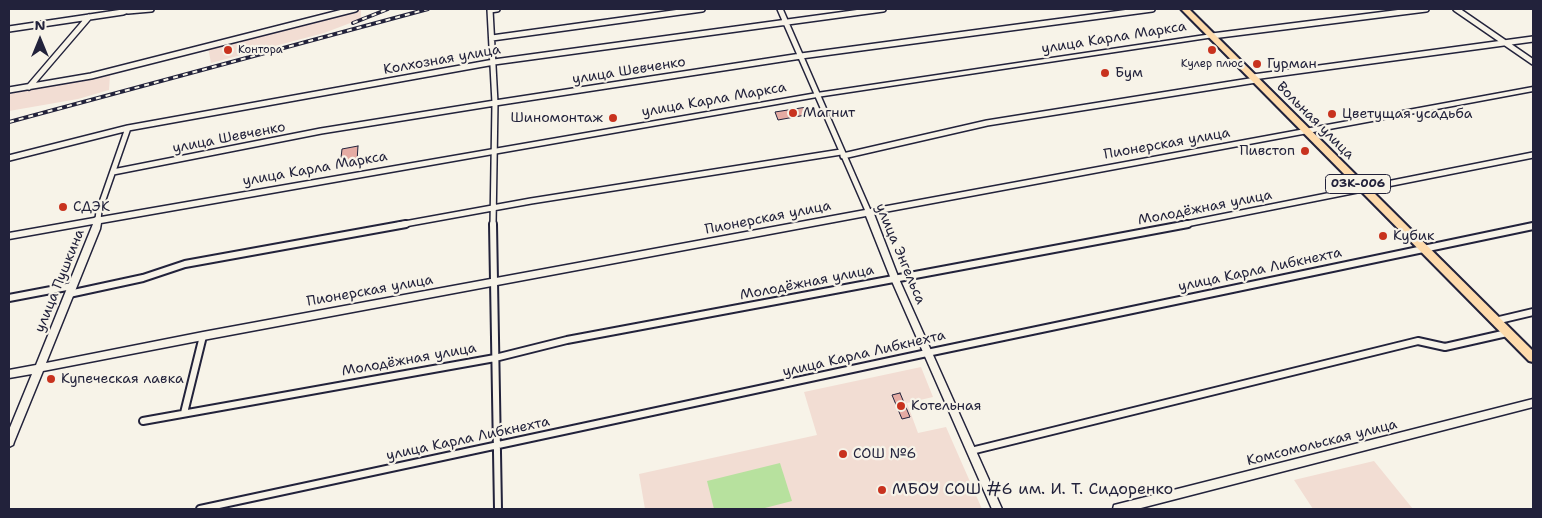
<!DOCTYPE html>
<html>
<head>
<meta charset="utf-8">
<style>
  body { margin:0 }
  #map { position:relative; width:1542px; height:518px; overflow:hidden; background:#f7f3e8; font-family:"Shantell Sans",sans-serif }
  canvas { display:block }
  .frame { position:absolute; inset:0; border:10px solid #22223b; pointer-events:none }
  .north { position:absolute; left:15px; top:15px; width:50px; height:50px; -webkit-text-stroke:4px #f7f3e8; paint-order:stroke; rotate:0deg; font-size:14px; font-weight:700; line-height:20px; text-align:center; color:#22223b }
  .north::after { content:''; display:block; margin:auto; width:18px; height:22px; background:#22223b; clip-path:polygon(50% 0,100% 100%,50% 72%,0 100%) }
</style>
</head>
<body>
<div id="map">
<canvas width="1542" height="518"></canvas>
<div class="frame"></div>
<div class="north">N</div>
</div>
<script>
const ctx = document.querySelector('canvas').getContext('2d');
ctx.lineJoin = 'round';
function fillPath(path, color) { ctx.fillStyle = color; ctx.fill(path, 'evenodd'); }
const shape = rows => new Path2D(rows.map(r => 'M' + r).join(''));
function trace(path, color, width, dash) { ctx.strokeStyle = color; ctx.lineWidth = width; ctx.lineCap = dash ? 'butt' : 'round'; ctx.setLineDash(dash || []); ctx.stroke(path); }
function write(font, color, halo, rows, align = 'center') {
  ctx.font = font + ' "Shantell Sans",sans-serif'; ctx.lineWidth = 4.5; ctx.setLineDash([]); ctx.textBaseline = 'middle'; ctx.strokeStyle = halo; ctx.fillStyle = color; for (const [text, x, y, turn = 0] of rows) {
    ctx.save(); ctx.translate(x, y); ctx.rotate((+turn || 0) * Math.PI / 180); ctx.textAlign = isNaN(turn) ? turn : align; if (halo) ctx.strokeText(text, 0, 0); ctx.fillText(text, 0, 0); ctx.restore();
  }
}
fillPath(shape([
  [361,9,361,19,324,33,211,63,208,47],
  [110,75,109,90,78,99,9,111,9,94],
  [921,367,933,397,907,403,918,433,946,427,982,509,645,509,639,474,817,435,804,392],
  [1374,461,1413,509,1313,509,1294,480]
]), '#f2ddd3');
fillPath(shape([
  [780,463,792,501,761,509,714,509,707,481]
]), '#b7e19e');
const building = shape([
  [807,107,811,114,778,120,775,112,807,107],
  [358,146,357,161,352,162,352,165,340,167,342,149,358,146],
  [900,393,910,417,902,419,892,395,900,393]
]);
fillPath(building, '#e5aba3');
trace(building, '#22223b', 1);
const streetFar1 = shape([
  [780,9,869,213],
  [1456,9,1533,62],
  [128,11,151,9],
  [9,29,123,12,131,9],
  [1212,36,1426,9],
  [492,38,702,9],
  [1253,77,1533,39],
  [29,87,89,17],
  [9,90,91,76,355,9],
  [843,156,987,123,1256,80],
  [9,158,128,128,494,62,883,9],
  [113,172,321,131,495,103,801,56,1152,9],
  [98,219,99,211,128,128],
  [399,225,531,201,841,152],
  [493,225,495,103,490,10,497,9],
  [1181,225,1533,155]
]);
const street = shape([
  [493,224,498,509],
  [69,294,143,278,185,264,406,224],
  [9,298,72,286],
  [1495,321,1533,312],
  [184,413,203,336],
  [143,421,495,358,567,340,1188,224],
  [971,451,1418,341,1445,347,1507,333],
  [200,509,927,353,1533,226]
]);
const secondary = shape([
  [1212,34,1215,36,1214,37,817,97,101,223,100,229,46,363,203,332,1533,87,1533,91,874,214,899,279,1002,509,992,509,891,279,866,216,203,340,43,371,14,442,13,445,9,447,9,430,32,374,9,378,9,370,36,365,93,224,9,239,9,233,94,218,98,216,101,217,817,93,1212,34],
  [1533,399,1533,407,1137,509,1113,509,1114,505,1118,504,1533,399]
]);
const primary = shape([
  [1181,9,1189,9,1533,351,1533,362,1529,361,1181,9]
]);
trace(streetFar1, '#22223b', 8);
trace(street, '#22223b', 10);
trace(secondary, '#22223b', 3);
trace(primary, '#22223b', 4);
trace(streetFar1, '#f7f3e8', 5);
trace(street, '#f7f3e8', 6);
fillPath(secondary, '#f7f3e8');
fillPath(primary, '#fedbac');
const rail = shape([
  [353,23,388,9],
  [9,122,428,9]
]);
trace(rail, '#22223b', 4);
trace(rail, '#f7f3e8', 2, [5]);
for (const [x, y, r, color] of [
  [228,50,5,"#c8321e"],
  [1212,50,5,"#c8321e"],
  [1257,64,5,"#c8321e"],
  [1105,73,5,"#c8321e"],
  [793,113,5,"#c8321e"],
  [1332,114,5,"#c8321e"],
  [613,118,5,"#c8321e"],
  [1305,151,5,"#c8321e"],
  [63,207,5,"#c8321e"],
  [1383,236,5,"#c8321e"],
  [51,379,5,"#c8321e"],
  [901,406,5,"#c8321e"],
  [843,454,5,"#c8321e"],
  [882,490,5,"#c8321e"]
]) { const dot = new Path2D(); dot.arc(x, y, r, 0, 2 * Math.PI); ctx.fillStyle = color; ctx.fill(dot); trace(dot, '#f7f3e8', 2); }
write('11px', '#22223b', '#f7f3e8', [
  ["Контора",238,50],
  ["Кулер плюс",1212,64,"center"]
], 'left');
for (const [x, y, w] of [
  [1358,184,65]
]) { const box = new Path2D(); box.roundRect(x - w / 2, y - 9.5, w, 19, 4); ctx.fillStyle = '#f7f3e8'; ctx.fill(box); trace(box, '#22223b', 1); }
write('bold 12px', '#22223b', null, [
  ["03К-006",1358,184]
]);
write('14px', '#22223b', '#f7f3e8', [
  ["улица Карла Маркса",1114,38,-9],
  ["Колхозная улица",442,60,-10],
  ["улица Шевченко",629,71,-9],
  ["улица Карла Маркса",714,100,-10],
  ["Вольная улица",1315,121,45],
  ["улица Шевченко",229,138,-11],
  ["Пионерская улица",1167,144,-10],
  ["улица Карла Маркса",315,169,-10],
  ["Молодёжная улица",1205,208,-11],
  ["Пионерская улица",768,218,-11],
  ["улица Энгельса",900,254,67],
  ["улица Карла Либкнехта",1260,270,-12],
  ["улица Пушкина",60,281,-68],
  ["Молодёжная улица",807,283,-11],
  ["Пионерская улица",370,291,-10],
  ["улица Карла Либкнехта",864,354,-13],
  ["Молодёжная улица",409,360,-10],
  ["улица Карла Либкнехта",468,439,-12],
  ["Комсомольская улица",1322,443,-14]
]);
write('14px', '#22223b', '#f7f3e8', [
  ["Гурман",1267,64],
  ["Бум",1115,73],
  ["Магнит",803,113],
  ["Цветущая усадьба",1342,114],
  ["Шиномонтаж",603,118,"right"],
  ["Пивстоп",1295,151,"right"],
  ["СДЭК",73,207],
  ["Кубик",1393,236],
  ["Купеческая лавка",61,379],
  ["Котельная",911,406],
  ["СОШ №6",853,454]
], 'left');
write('16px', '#22223b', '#f7f3e8', [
  ["МБОУ СОШ #6 им. И. Т. Сидоренко",892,490]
], 'left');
</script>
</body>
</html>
